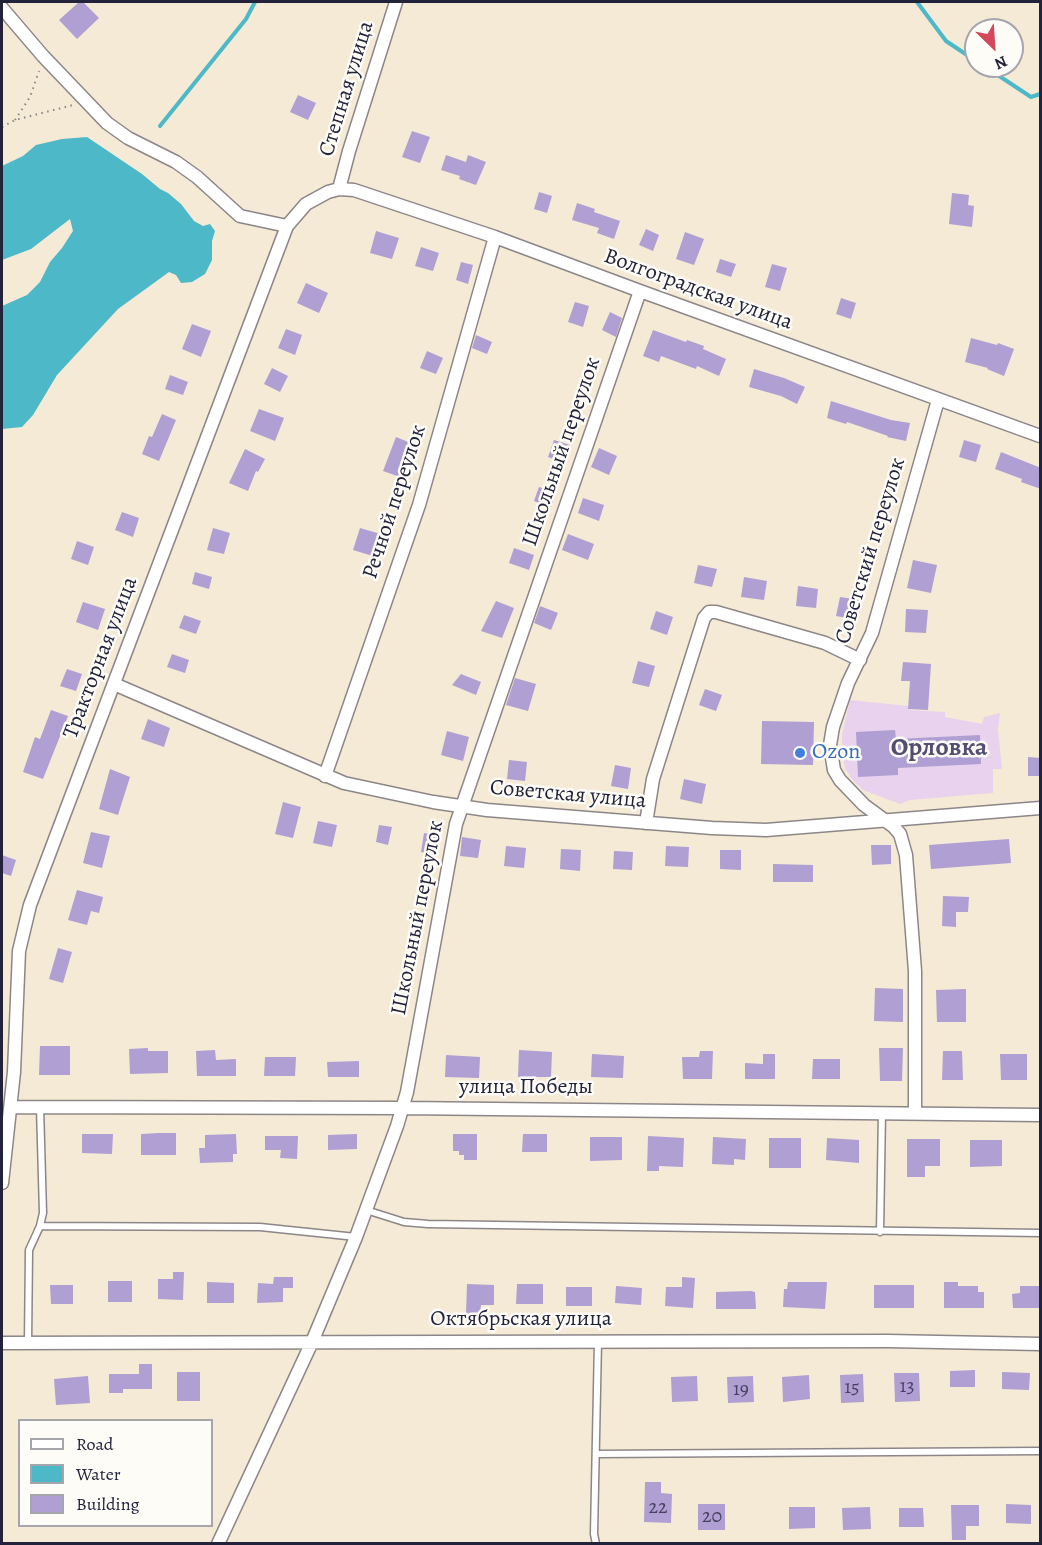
<!DOCTYPE html>
<html>
<head>
<meta charset="utf-8">
<style>
  body { margin:0 }
  #map { position:relative; width:1042px; height:1545px; overflow:hidden; background:#f5ead5; font-family:Alegreya,serif }
  canvas { display:block }
  .frame { position:absolute; inset:0; border:3px solid #22223b; pointer-events:none }
  .legend { position:absolute; left:18px; top:1419px; width:195px; height:108px; box-sizing:border-box; background:#fdfcf7; border:2px solid #a5a5ac; margin:0; padding:8px 10px; list-style:none; font-size:18px; color:#22223b }
  .legend li { display:flex; align-items:center; gap:12px; height:30px }
  .legend b { width:30px; border:2px solid #a5a5ac }
  .north { position:absolute; left:964px; top:18px; width:60px; height:60px; box-sizing:border-box; background:#fdfcf7; border:2px solid #a5a5ac; border-radius:50%; rotate:155deg; font-size:16px; font-weight:700; line-height:24px; text-align:center; color:#22223b }
  .north::after { content:''; display:block; margin:auto; width:21px; height:27px; background:#d1495b; clip-path:polygon(50% 0,100% 100%,50% 72%,0 100%) }
</style>
</head>
<body>
<div id="map">
<canvas width="1042" height="1545"></canvas>
<div class="frame"></div>
<ul class="legend">
<li><b style="height:8px;background:#fff"></b>Road</li>
<li><b style="height:16px;background:#4cb8c8"></b>Water</li>
<li><b style="height:16px;background:#b09fd2"></b>Building</li>
</ul>
<div class="north">N</div>
</div>
<script>
const ctx = document.querySelector('canvas').getContext('2d');
ctx.lineJoin = 'round';
function fillPath(path, color) { ctx.fillStyle = color; ctx.fill(path, 'evenodd'); }
const shape = rows => new Path2D(rows.map(r => 'M' + r).join(''));
function trace(path, color, width, dash) { ctx.strokeStyle = color; ctx.lineWidth = width; ctx.lineCap = dash ? 'butt' : 'round'; ctx.setLineDash(dash || []); ctx.stroke(path); }
function write(font, color, halo, rows, align = 'center') {
  ctx.font = font + ' Alegreya,serif'; ctx.lineWidth = 5; ctx.setLineDash([]); ctx.textBaseline = 'middle'; ctx.strokeStyle = halo; ctx.fillStyle = color; for (const [text, x, y, turn = 0] of rows) {
    ctx.save(); ctx.translate(x, y); ctx.rotate((+turn || 0) * Math.PI / 180); ctx.textAlign = isNaN(turn) ? turn : align; if (halo) ctx.strokeText(text, 0, 0); ctx.fillText(text, 0, 0); ctx.restore();
  }
}
fillPath(shape([
  [850,700,908,706,909,710,945,712,945,717,982,724,984,717,1000,713,998,729,1002,769,993,769,993,793,910,800,900,804,863,790,852,779,845,768,842,752,842,735]
]), '#e8d2ee');
fillPath(shape([
  [87,137,142,174,160,189,168,193,181,204,194,221,203,226,210,224,215,231,212,241,212,260,205,274,192,282,181,283,176,275,169,272,118,309,57,375,33,415,22,427,2,429,2,306,27,295,40,282,50,262,62,248,73,231,70,219,31,249,2,260,2,166,23,156,36,145,62,139]
]), '#4cb8c8');
trace(shape([
  [917,2,946,41,976,61],
  [984,66,1031,97,1040,94],
  [160,126,246,19,255,2]
]), '#4cb8c8', 4);
fillPath(shape([
  [79,2,83,2,99,18,77,39,59,20],
  [298,95,316,103,308,120,290,112],
  [412,131,430,137,420,163,402,157],
  [446,155,466,162,468,155,486,162,476,185,459,179,460,176,441,170],
  [539,192,552,196,547,213,534,209],
  [952,193,969,195,968,205,974,206,972,227,949,224],
  [577,203,595,209,594,212,620,221,614,239,597,233,599,228,572,220],
  [646,229,659,235,653,251,639,245],
  [376,231,399,238,392,259,370,253],
  [685,232,704,239,694,265,676,259],
  [421,247,439,253,433,271,415,266],
  [720,259,736,264,731,277,716,272],
  [461,262,473,265,468,284,456,280],
  [772,264,787,268,780,291,765,287],
  [306,283,328,293,319,313,297,303],
  [841,298,856,303,851,319,836,314],
  [575,302,589,306,583,327,568,322],
  [610,312,622,318,616,337,602,330],
  [192,324,211,331,201,357,182,349],
  [286,329,302,335,295,355,278,348],
  [653,330,686,342,687,340,704,346,703,349,726,359,719,376,697,366,696,369,661,356,659,362,643,356],
  [476,335,492,342,487,354,472,348],
  [971,338,997,345,998,343,1014,349,1004,376,987,369,988,368,965,362],
  [427,351,443,358,436,374,420,368],
  [272,368,288,376,280,392,264,384],
  [754,369,784,378,805,387,797,404,781,396,749,387],
  [170,375,188,382,183,395,165,389],
  [831,401,891,420,910,423,906,441,887,437,888,436,847,422,846,424,827,418],
  [259,409,284,418,275,441,250,431],
  [162,414,176,420,159,461,142,454,149,436,152,437],
  [396,437,413,444,400,477,383,471],
  [554,440,570,445,564,463,548,457],
  [964,440,981,445,976,462,959,457],
  [599,448,617,456,609,475,591,467],
  [245,449,265,459,258,472,256,471,248,491,229,483],
  [1001,452,1041,468,1041,489,1021,482,1022,479,995,469],
  [539,487,556,493,551,507,534,501],
  [583,498,604,505,599,521,578,513],
  [122,512,139,518,133,537,115,530],
  [213,528,230,533,224,554,207,550],
  [360,528,384,535,376,557,353,550],
  [568,534,594,544,588,560,562,550],
  [77,541,94,547,88,565,71,559],
  [514,548,534,555,529,570,509,563],
  [913,560,937,565,931,593,907,588],
  [698,565,717,569,712,587,694,583],
  [195,572,212,577,209,589,192,584],
  [744,577,767,581,764,600,741,597],
  [798,586,818,589,816,608,796,606],
  [840,597,860,600,857,620,836,616],
  [496,601,514,608,502,638,481,631],
  [83,602,105,609,98,630,76,622],
  [540,606,558,613,551,630,534,623],
  [906,609,928,610,926,633,905,632],
  [656,611,673,617,667,635,650,629],
  [184,615,201,621,196,634,179,628],
  [172,654,189,660,185,673,167,667],
  [638,661,655,666,649,687,632,683],
  [903,662,931,664,928,710,908,709,910,681,901,681],
  [67,669,82,674,76,691,60,686],
  [461,674,481,682,476,695,452,685],
  [515,678,536,684,528,711,506,705],
  [705,689,722,695,716,711,699,705],
  [51,710,68,716,43,779,23,772,35,737,40,739],
  [148,719,170,728,164,747,141,739],
  [762,721,814,722,813,765,761,764],
  [895,730,896,739,980,735,981,764,898,768,898,775,858,777,856,732],
  [447,731,469,737,463,761,441,755],
  [1028,757,1041,758,1041,776,1028,776],
  [509,760,527,762,525,781,507,779],
  [615,765,631,768,628,789,611,786],
  [110,769,130,777,118,815,99,809],
  [684,779,706,784,702,804,680,799],
  [283,802,301,807,293,838,275,834],
  [318,821,337,825,332,847,313,843],
  [379,825,392,827,388,845,376,842],
  [91,832,110,836,102,868,83,863],
  [424,833,438,835,435,854,421,852],
  [462,837,481,840,478,858,460,856],
  [1009,839,1011,863,931,869,929,845],
  [871,845,891,845,891,864,872,865],
  [506,846,526,848,524,868,504,866],
  [666,846,689,847,688,867,665,866],
  [561,849,581,850,580,871,560,869],
  [720,850,741,850,741,870,720,869],
  [614,851,633,852,632,870,613,869],
  [2,855,16,860,11,876,2,873],
  [773,864,813,865,813,882,773,882],
  [77,890,103,897,99,913,91,911,87,925,68,920],
  [943,896,969,897,968,912,956,912,956,927,942,926],
  [58,948,72,952,63,983,49,979],
  [875,988,903,989,903,1022,874,1021],
  [966,989,966,1022,937,1022,936,990],
  [40,1046,70,1046,70,1075,39,1075],
  [148,1048,148,1051,168,1051,168,1073,130,1074,129,1049],
  [879,1048,903,1048,902,1081,880,1081],
  [215,1050,216,1060,236,1059,236,1076,197,1076,196,1051],
  [519,1050,552,1052,551,1077,518,1077],
  [700,1051,713,1051,712,1079,683,1079,682,1057,699,1057],
  [943,1051,962,1051,963,1080,942,1080],
  [592,1054,624,1056,623,1078,591,1077],
  [763,1054,775,1054,775,1079,745,1079,745,1063,763,1064],
  [1000,1054,1027,1054,1027,1080,1001,1080],
  [446,1055,480,1057,479,1078,445,1077],
  [265,1057,296,1057,295,1076,264,1076],
  [813,1059,840,1059,840,1079,812,1079],
  [359,1061,359,1077,328,1077,327,1062],
  [159,1133,176,1133,176,1155,141,1155,141,1134],
  [82,1134,113,1134,112,1154,82,1153],
  [236,1134,237,1154,233,1154,233,1162,200,1163,199,1148,205,1148,205,1135],
  [357,1134,357,1149,328,1150,328,1135],
  [453,1134,477,1134,477,1160,464,1160,464,1155,459,1155,459,1151,453,1151],
  [523,1134,547,1134,547,1152,522,1152],
  [265,1136,298,1136,297,1159,280,1158,281,1150,265,1150],
  [648,1136,684,1138,683,1167,659,1166,659,1171,647,1171],
  [590,1137,622,1137,622,1160,590,1161],
  [713,1137,746,1139,745,1160,734,1159,734,1165,712,1164],
  [769,1138,801,1138,801,1168,769,1168],
  [827,1138,859,1140,859,1163,826,1160],
  [907,1139,940,1139,940,1166,925,1166,925,1177,907,1177],
  [970,1140,1002,1140,1002,1166,970,1167],
  [173,1272,184,1272,183,1300,158,1299,158,1279,173,1279],
  [274,1277,293,1277,293,1288,283,1288,283,1302,257,1303,258,1283,273,1284],
  [682,1277,695,1278,693,1308,665,1306,666,1287,682,1287],
  [108,1281,132,1281,132,1302,108,1302],
  [207,1282,234,1283,234,1303,207,1303],
  [788,1282,827,1282,825,1309,783,1307,784,1289,787,1289],
  [944,1282,958,1282,958,1286,978,1286,978,1292,984,1292,984,1308,944,1308],
  [467,1284,494,1285,494,1305,481,1305,480,1314,466,1314],
  [517,1284,543,1284,543,1304,516,1304],
  [50,1285,73,1285,73,1304,51,1304],
  [874,1285,914,1285,914,1308,874,1308],
  [616,1286,642,1288,641,1305,615,1303],
  [1020,1286,1041,1286,1041,1308,1013,1308,1012,1294,1020,1293],
  [566,1287,592,1287,592,1306,566,1306],
  [751,1291,755,1292,756,1309,716,1309,716,1292],
  [139,1364,152,1364,152,1389,123,1389,123,1393,109,1393,109,1374,139,1374],
  [975,1370,975,1387,950,1387,950,1371],
  [177,1372,200,1372,200,1401,177,1401],
  [1002,1372,1030,1373,1029,1390,1002,1389],
  [894,1373,919,1373,920,1401,895,1402],
  [863,1374,864,1402,841,1403,840,1375],
  [809,1375,810,1399,783,1402,782,1377],
  [88,1376,90,1403,56,1405,54,1379],
  [697,1376,698,1401,672,1402,671,1377],
  [753,1376,754,1402,728,1403,727,1377],
  [645,1482,661,1482,661,1493,672,1494,671,1523,644,1522],
  [698,1504,725,1504,725,1530,698,1530],
  [1006,1504,1031,1505,1031,1524,1006,1523],
  [951,1505,979,1505,979,1526,966,1526,966,1540,952,1540],
  [789,1507,815,1507,815,1528,789,1529],
  [870,1507,871,1529,843,1530,842,1508],
  [899,1508,923,1508,924,1527,899,1527]
]), '#b09fd2');
const service = shape([
  [366,1210,404,1222,428,1224,1040,1233],
  [40,1226,260,1227,356,1237],
  [880,1232,882,1112],
  [28,1343,29,1250,40,1226,43,1213,40,1107],
  [596,1454,1040,1451],
  [596,1544,594,1534,598,1341]
]);
const minor = shape([
  [2,8,43,56,107,123,128,138,176,162,197,177,240,216,287,226],
  [339,189,349,151,396,2],
  [114,684,344,783,433,802,487,810,712,828,766,830,1040,808],
  [325,776,419,505,495,237],
  [646,823,653,779,704,618,709,612,716,612,825,643,860,660],
  [11,1107,403,1108,1040,1115],
  [915,1112,915,971,906,855,900,834,894,827,864,805,840,780,834,770,830,745,833,727,848,683,872,633,938,400],
  [2,1183,14,1072,19,951,30,905,287,226,306,204,328,192,339,189,354,190,495,237,640,291,1040,436],
  [2,1343,888,1341,1040,1344],
  [218,1544,312,1342,356,1237,397,1126,407,1092,456,824,640,291]
]);
trace(service, '#8c8688', 9);
trace(minor, '#8c8688', 15);
trace(shape([
  [15,120,30,97,39,71],
  [2,127,15,120,73,105]
]), '#8c8688', 2, [1.5, 4.5]);
trace(service, '#fff', 6);
trace(minor, '#fff', 12);
for (const [x, y, r, color] of [
  [800,753,6,"#3f7fe0"]
]) { const dot = new Path2D(); dot.arc(x, y, r, 0, 2 * Math.PI); ctx.fillStyle = color; ctx.fill(dot); trace(dot, '#fdfcf7', 2); }
write('20px', '#464161', null, [
  ["13",907,1387],
  ["15",852,1388],
  ["19",741,1390],
  ["22",658,1508],
  ["20",712,1517]
]);
write('22px', '#22223b', '#fdfcf7', [
  ["Степная улица",347,89,-73],
  ["Волгоградская улица",698,290,20],
  ["Школьный переулок",562,452,-71],
  ["Речной переулок",395,502,-72],
  ["Советский переулок",871,551,-73],
  ["Тракторная улица",101,658,-69],
  ["Советская улица",568,795,5],
  ["Школьный переулок",418,918,-79],
  ["улица Победы",526,1088],
  ["Октябрьская улица",521,1320]
]);
write('22px', '#366cbe', '#fdfcf7', [
  ["Ozon",812,753]
], 'left');
write('bold 26px', '#544e70', '#fdfcf7', [
  ["Орловка",939,749]
]);
</script>
</body>
</html>
